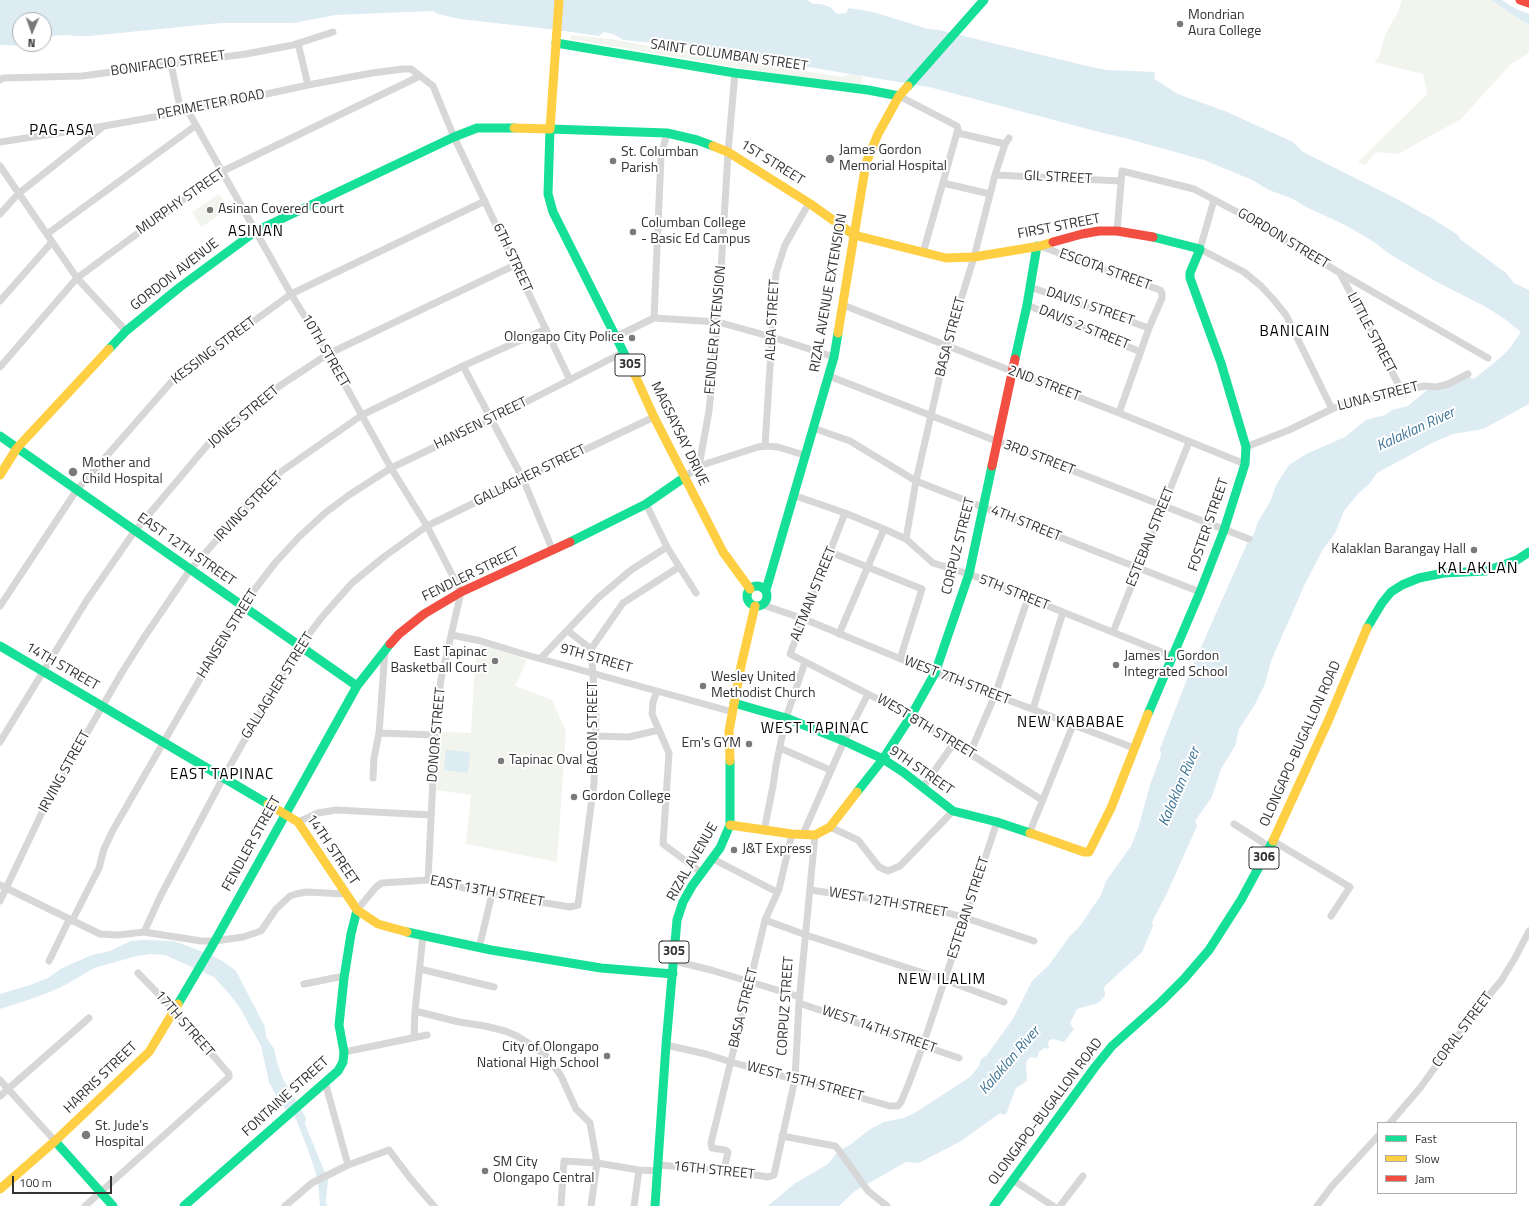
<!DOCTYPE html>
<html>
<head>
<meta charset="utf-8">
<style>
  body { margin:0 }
  #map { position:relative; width:1529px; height:1206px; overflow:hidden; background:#fff; font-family:"Titillium Web",sans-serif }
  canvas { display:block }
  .legend { position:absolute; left:1377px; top:1122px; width:140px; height:72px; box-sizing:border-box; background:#fff; border:1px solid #adadad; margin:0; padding:5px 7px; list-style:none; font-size:12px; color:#333 }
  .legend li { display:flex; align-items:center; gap:8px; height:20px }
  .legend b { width:20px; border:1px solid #adadad }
  .north { position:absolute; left:12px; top:12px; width:40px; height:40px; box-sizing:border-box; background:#fff; border:1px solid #adadad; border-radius:50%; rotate:182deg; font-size:11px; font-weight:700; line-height:16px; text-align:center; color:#333 }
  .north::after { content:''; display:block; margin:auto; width:14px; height:18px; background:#7a7a7a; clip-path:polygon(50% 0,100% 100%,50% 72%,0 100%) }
  .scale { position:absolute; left:12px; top:1176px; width:100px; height:18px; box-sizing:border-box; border:2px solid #333; border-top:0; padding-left:5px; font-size:12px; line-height:14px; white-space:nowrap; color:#333; -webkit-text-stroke:3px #fff; paint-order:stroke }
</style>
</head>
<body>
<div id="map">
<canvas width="1529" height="1206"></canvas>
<ul class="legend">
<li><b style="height:5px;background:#16e098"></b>Fast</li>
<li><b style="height:5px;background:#ffcf43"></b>Slow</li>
<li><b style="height:5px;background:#f24e42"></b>Jam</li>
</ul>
<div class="north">N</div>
<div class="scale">100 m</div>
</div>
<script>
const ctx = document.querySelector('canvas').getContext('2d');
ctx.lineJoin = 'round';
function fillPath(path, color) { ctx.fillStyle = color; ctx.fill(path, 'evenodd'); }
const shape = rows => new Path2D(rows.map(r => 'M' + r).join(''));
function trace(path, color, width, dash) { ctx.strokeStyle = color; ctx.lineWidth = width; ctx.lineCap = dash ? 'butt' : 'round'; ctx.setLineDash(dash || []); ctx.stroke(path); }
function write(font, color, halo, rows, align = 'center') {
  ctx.font = font + ' "Titillium Web",sans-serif'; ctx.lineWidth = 4; ctx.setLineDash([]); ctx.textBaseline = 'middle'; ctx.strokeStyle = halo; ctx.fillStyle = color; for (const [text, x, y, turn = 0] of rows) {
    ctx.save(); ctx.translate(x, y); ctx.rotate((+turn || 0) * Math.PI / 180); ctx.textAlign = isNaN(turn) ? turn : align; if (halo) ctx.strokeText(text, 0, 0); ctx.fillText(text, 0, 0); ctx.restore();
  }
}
fillPath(shape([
  [1402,0,1491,0,1525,23,1529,24,1529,53,1511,64,1461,119,1398,154,1376,152,1365,165,1358,162,1427,94,1423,74,1374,62,1379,57,1385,35,1398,12],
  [572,35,610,39,666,49,700,51,709,55,726,57,736,56,745,60,761,62,795,63,803,71,842,77,852,73,863,77,860,88,570,39],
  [219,194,229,209,201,227,192,212],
  [481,644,527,660,515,686,552,700,566,731,557,862,466,844,471,795,436,790,442,732,471,733,475,663]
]), '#f1f5ed');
fillPath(shape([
  [0,0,807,0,813,4,821,4,830,7,837,14,846,13,849,8,873,12,928,29,939,30,1087,66,1107,70,1155,72,1154,79,1178,94,1227,112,1293,142,1303,152,1397,199,1433,219,1458,235,1460,239,1506,273,1514,283,1529,290,1529,404,1483,429,1453,434,1432,443,1377,473,1370,483,1357,495,1344,511,1335,533,1322,551,1304,586,1271,661,1265,684,1254,706,1239,729,1235,746,1221,769,1212,797,1195,821,1197,826,1167,893,1152,922,1153,926,1142,952,1104,987,1105,996,1098,1003,1077,1009,1070,1023,1074,1029,1064,1042,1053,1039,1050,1040,1048,1042,1049,1049,1044,1048,1039,1052,1037,1058,1031,1057,1027,1060,1026,1066,1027,1081,1016,1088,1007,1112,1004,1115,1000,1113,961,1141,919,1163,906,1162,855,1191,839,1206,768,1206,794,1184,828,1164,838,1151,850,1145,870,1129,884,1122,904,1118,913,1114,970,1077,979,1066,981,1059,986,1056,1013,1019,1032,981,1049,965,1070,936,1080,926,1101,895,1106,881,1131,846,1138,829,1150,785,1161,755,1160,749,1187,679,1249,539,1254,534,1258,522,1271,500,1276,485,1289,465,1306,454,1345,437,1366,420,1385,415,1392,410,1408,406,1427,390,1437,389,1469,377,1474,379,1500,358,1510,348,1521,332,1502,317,1484,306,1435,281,1388,253,1374,242,1345,225,1306,207,1293,199,1269,190,1252,180,1204,160,1125,138,1103,133,929,87,802,66,799,61,790,59,759,59,749,58,743,53,725,54,710,52,701,48,624,40,613,34,604,32,599,36,557,30,460,19,438,14,433,11,335,15,294,23,221,23,89,36,78,36,66,35,52,36,44,42,44,20,20,20,20,44,41,44,39,46,0,45],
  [1491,0,1502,0,1518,10,1529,14,1529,24,1525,23],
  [446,750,470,752,468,773,444,770],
  [143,940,174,941,211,955,224,962,236,971,265,1027,266,1037,274,1049,277,1062,282,1077,306,1118,305,1124,328,1180,326,1200,327,1206,320,1206,318,1181,311,1158,296,1119,280,1103,269,1082,261,1046,240,1008,231,996,214,977,165,955,150,954,137,956,94,968,67,984,50,992,28,1000,0,1009,0,994,30,985,48,978,62,968,92,955,110,951,131,941]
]), '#ddebf3');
trace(shape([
  [298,43,308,85],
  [171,64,181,112],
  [0,80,3,78,82,76,246,54,293,45,333,32],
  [899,96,957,126,958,129,923,253],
  [188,111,291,294,328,354,391,468,427,526,461,592,441,679,436,717,428,880],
  [958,133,1005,144],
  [0,142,104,126,188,111,308,85,372,73,403,69,411,69,433,86,454,137,570,380],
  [0,166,77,278,126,331],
  [995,175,1120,181],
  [943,183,990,194],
  [1214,200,1200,249,1244,272,1261,286,1273,299,1286,315,1332,409],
  [0,214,18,194,104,126],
  [1117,231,1122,171,1194,189,1239,213,1340,273,1488,358],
  [47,234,195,126],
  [1040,246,1160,290,1162,293,1162,298,1149,328,1119,413],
  [1340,273,1403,393],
  [1030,287,1149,328],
  [0,301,52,242],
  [843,305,1119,413,1245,464],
  [1027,305,1141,352],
  [654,318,661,156,667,133],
  [615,337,654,318,718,322,772,337,834,357],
  [463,366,523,479,553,551],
  [0,367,77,278,221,172,420,76],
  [829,376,1249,539],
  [813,428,850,441,916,481,1200,592],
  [765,446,776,273,785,245,809,203],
  [1246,447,1289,430,1332,409,1349,402,1403,393,1415,388,1424,386,1437,387,1448,384,1468,374],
  [699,466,709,411,718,322,728,152,735,73],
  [685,477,699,466,758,447,765,446,778,447,804,455],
  [793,495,845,513,884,529,906,539,933,563,969,574,1174,657],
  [646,504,667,547,696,593],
  [845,513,790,654,911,716,1042,800],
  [906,539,916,481,947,345,974,257,995,175,1005,144,1009,138],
  [830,552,922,589,900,659],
  [763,605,804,619,935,673,995,695,1134,748],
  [0,606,76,491,173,380,291,294,485,201],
  [1113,632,1189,442],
  [839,634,884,529],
  [452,635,481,641,523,654,733,712],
  [591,649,623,603,679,567],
  [385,651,379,733,435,735],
  [541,658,598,598,631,570,667,547],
  [657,691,653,702,652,714,669,753,663,844,702,873],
  [1033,709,1063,612],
  [595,736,629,737,659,730],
  [0,742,87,600,134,532,210,442,224,429,278,387,328,354,515,265],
  [780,748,830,770],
  [970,753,995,695,1028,598],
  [373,778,374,758,379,733],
  [923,787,954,743],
  [298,822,318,813,336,810,431,815],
  [1234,824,1270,847],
  [830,827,858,840,879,867,888,871,900,866,953,811],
  [764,831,773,786,776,765,786,718,805,662],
  [803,834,844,741,868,694],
  [1029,834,1073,725],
  [1273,841,1350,887,1331,916],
  [713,859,777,892],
  [0,885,100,934,118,935,144,932,201,941,215,941,243,937,261,931,276,909,290,896,296,894,306,892,345,894],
  [810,890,896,902,941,911,966,918,1034,941],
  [0,901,46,804,121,674,143,639,190,570,260,491,282,471,362,415,463,366,546,329],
  [357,910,376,887,382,883,428,880,492,894,570,907,578,905,594,783,596,716,591,649,568,631],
  [765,920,806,935,945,980,1004,1002],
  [72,921,99,868,104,849,113,830,242,606,275,563,299,537,325,513,349,495,391,468,491,420,624,352],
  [144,932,161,895,223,778,281,676,300,646,322,617,352,583,385,556,427,526,523,479,654,417],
  [479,948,492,894],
  [49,961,69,920],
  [674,961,711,970,800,997],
  [420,969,494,987],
  [304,984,344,976],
  [799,1003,959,1058],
  [415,1011,459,1022,485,1026,505,1031,517,1036,536,1048,549,1059,561,1076,576,1109,590,1123,597,1163,591,1206],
  [414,1037,415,1011,423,936],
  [666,1045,706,1054,731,1062,890,1106,898,1106,901,1102,909,1083,923,1045,997,822],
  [344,1052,427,1035],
  [0,1080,55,1141],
  [325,1082,348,1165],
  [0,1096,89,1018],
  [1390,1123,1420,1088,1479,1007,1501,981,1515,958,1529,931],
  [782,1136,835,1146,838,1149,868,1191,887,1206],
  [658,1165,724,1170,768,1177,774,1175,795,1079,799,1003,815,835],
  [724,1170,728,1152,725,1150,712,1148,711,1143,765,920,779,889,792,834],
  [1013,1180,1053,1206],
  [85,1206,229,1077,229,1074,174,1010,138,973],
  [285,1206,312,1183,348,1165,389,1150,410,1178,434,1206],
  [561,1206,564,1161,597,1163,639,1170,658,1171],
  [634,1206,639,1170],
  [1060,1206,1083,1176],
  [1317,1206,1332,1186,1378,1136]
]), '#d7d7d7', 7);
trace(shape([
  [556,43,735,73,868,90,899,96],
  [908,86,984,0],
  [109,349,126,331,180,287,256,231,454,137,477,128,514,128],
  [1015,359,1027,305,1037,246],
  [634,373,553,212,548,194,550,129,667,133,697,140,713,146],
  [0,436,357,686],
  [570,542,646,504,685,477],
  '747 596a10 10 0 1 1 20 0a10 10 0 1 1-20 0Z',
  [766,590,834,357,838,333],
  [1367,628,1382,603,1391,592,1402,585,1419,578,1444,573,1486,571,1517,560,1529,552],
  [0,646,268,804],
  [734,703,786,718,844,741,883,759,903,772,953,811,997,822,1030,833],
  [1148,714,1200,592,1224,530,1245,464,1246,447,1221,363,1190,278,1190,273,1200,249,1153,237],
  [857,792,883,759,911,716,935,673,969,574,992,466],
  [407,932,491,950,601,968,673,974],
  [178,1004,211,948,357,686,390,644],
  [55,1141,113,1206],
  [184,1206,338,1071,343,1062,344,1052,339,1025,344,978,351,934,357,910],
  [655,1206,666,1045,677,920,683,902,692,886,720,848,730,825,730,761],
  [994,1206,1095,1067,1112,1046,1161,1002,1184,979,1209,950,1241,900,1273,841]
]), '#16e098', 9);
trace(shape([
  [514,128,550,129,559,0],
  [713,146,728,152,809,203,854,235],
  [854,235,946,258,974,257,1040,246,1053,242],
  [838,333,866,163,878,134,899,96,908,86],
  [634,373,654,417,723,552,750,589],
  [0,475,17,448,109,349],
  [730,761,729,731,741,666,755,606],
  [268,804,298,822,357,910,378,924,407,932],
  [730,825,792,834,815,835,830,827,857,792],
  [1030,833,1084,852,1089,852,1111,808,1148,714],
  [1273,841,1329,719,1367,628],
  [0,1189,55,1141,149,1052,178,1004]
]), '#ffcf43', 9);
trace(shape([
  [1520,0,1529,3],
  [1053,242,1082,234,1099,231,1117,231,1153,237],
  [992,466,1015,359],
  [390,644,399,634,424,614,461,592,570,542]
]), '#f24e42', 9);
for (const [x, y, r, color] of [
  [1180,24,4,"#7a7a7a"],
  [830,159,5,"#7a7a7a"],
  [613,161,4,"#7a7a7a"],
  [210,210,4,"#7a7a7a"],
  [633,232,4,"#7a7a7a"],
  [632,338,4,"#7a7a7a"],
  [73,472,5,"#7a7a7a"],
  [1474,550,4,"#7a7a7a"],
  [495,661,4,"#7a7a7a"],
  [1116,665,4,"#7a7a7a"],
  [703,686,4,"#7a7a7a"],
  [749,744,4,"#7a7a7a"],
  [501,761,4,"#7a7a7a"],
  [574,797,4,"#7a7a7a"],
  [734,850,4,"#7a7a7a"],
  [607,1056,4,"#7a7a7a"],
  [86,1135,5,"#7a7a7a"],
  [485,1171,4,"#7a7a7a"]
]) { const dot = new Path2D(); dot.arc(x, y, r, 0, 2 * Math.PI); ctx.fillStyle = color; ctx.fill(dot); trace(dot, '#fff', 1.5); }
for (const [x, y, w] of [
  [630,365,30],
  [1264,858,30],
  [674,952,30]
]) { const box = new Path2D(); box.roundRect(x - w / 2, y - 11, w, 22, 3); ctx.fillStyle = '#fff'; ctx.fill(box); trace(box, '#333', 1); }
write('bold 13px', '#333', null, [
  ["305",630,365],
  ["306",1264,858],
  ["305",674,952]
]);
write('14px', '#333', '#fff', [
  ["Mondrian",1188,16],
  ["Aura College",1188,32],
  ["James Gordon",839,151],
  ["Memorial Hospital",839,167],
  ["St. Columban",621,153],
  ["Parish",621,169],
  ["Asinan Covered Court",218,210],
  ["Columban College",641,224],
  ["- Basic Ed Campus",641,240],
  ["Olongapo City Police",624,338,"right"],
  ["Mother and",82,464],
  ["Child Hospital",82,480],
  ["Kalaklan Barangay Hall",1466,550,"right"],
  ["East Tapinac",487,653,"right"],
  ["Basketball Court",487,669,"right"],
  ["James L. Gordon",1124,657],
  ["Integrated School",1124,673],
  ["Wesley United",711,678],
  ["Methodist Church",711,694],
  ["Em's GYM",741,744,"right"],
  ["Tapinac Oval",509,761],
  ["Gordon College",582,797],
  ["J&T Express",742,850],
  ["City of Olongapo",599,1048,"right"],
  ["National High School",599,1064,"right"],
  ["St. Jude's",95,1127],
  ["Hospital",95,1143],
  ["SM City",493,1163],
  ["Olongapo Central",493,1179]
], 'left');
write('14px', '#333', '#fff', [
  ["SAINT COLUMBAN STREET",729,56,8],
  ["BONIFACIO STREET",168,64,-8],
  ["PERIMETER ROAD",211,105,-11],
  ["1ST STREET",772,163,32],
  ["GIL STREET",1058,178,3],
  ["MURPHY STREET",181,202,-35],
  ["FIRST STREET",1059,227,-11],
  ["GORDON STREET",1283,239,31],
  ["6TH STREET",512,258,65],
  ["ESCOTA STREET",1105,270,20],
  ["GORDON AVENUE",175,275,-38],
  ["RIZAL AVENUE EXTENSION",829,293,-80],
  ["DAVIS I STREET",1090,307,19],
  ["ALBA STREET",773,320,-87],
  ["DAVIS 2 STREET",1084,328,22],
  ["FENDLER EXTENSION",716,330,-85],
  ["LITTLE STREET",1371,333,62],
  ["BASA STREET",951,337,-75],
  ["KESSING STREET",214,351,-37],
  ["10TH STREET",325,351,60],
  ["2ND STREET",1044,384,21],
  ["LUNA STREET",1378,397,-14],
  ["JONES STREET",244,417,-40],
  ["HANSEN STREET",481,424,-26],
  ["MAGSAYSAY DRIVE",679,434,64],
  ["3RD STREET",1039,458,21],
  ["GALLAGHER STREET",530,476,-26],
  ["IRVING STREET",249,507,-46],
  ["4TH STREET",1026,524,22],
  ["FOSTER STREET",1209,525,-71],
  ["ESTEBAN STREET",1151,537,-68],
  ["CORPUZ STREET",959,546,-76],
  ["EAST 12TH STREET",186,550,35],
  ["FENDLER STREET",471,575,-26],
  ["5TH STREET",1014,593,22],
  ["ALTMAN STREET",814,594,-68],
  ["HANSEN STREET",228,634,-58],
  ["9TH STREET",596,659,16],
  ["14TH STREET",62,667,30],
  ["WEST 7TH STREET",957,681,21],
  ["GALLAGHER STREET",278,686,-58],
  ["WEST 8TH STREET",926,727,31],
  ["BACON STREET",594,728,-90],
  ["DONOR STREET",437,735,-85],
  ["OLONGAPO-BUGALLON ROAD",1301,744,-66],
  ["9TH STREET",921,771,35],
  ["IRVING STREET",65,772,-61],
  ["FENDLER STREET",252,844,-61],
  ["14TH STREET",332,850,56],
  ["RIZAL AVENUE",693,862,-60],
  ["EAST 13TH STREET",487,892,11],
  ["WEST 12TH STREET",888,903,10],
  ["ESTEBAN STREET",969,908,-72],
  ["CORPUZ STREET",786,1006,-86],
  ["BASA STREET",744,1008,-76],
  ["17TH STREET",184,1024,49],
  ["WEST 14TH STREET",879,1030,19],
  ["CORAL STREET",1463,1030,-53],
  ["HARRIS STREET",101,1078,-44],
  ["WEST 15TH STREET",805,1082,15],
  ["FONTAINE STREET",286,1097,-42],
  ["OLONGAPO-BUGALLON ROAD",1046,1112,-53],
  ["16TH STREET",714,1171,6]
]);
ctx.letterSpacing = '1px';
write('15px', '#000', '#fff', [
  ["PAG-ASA",62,131],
  ["ASINAN",256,232],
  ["BANICAIN",1295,332],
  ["NEW KABABAE",1071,723],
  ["WEST TAPINAC",815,729],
  ["EAST TAPINAC",222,775],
  ["NEW ILALIM",942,980]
]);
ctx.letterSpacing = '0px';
write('italic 15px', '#3f7597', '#fff', [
  ["Kalaklan River",1416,430,-25],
  ["Kalaklan River",1180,787,-67],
  ["Kalaklan River",1010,1061,-49]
]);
ctx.letterSpacing = '1px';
write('16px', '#000', '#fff', [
  ["KALAKLAN",1478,569]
]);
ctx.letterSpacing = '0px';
</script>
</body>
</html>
